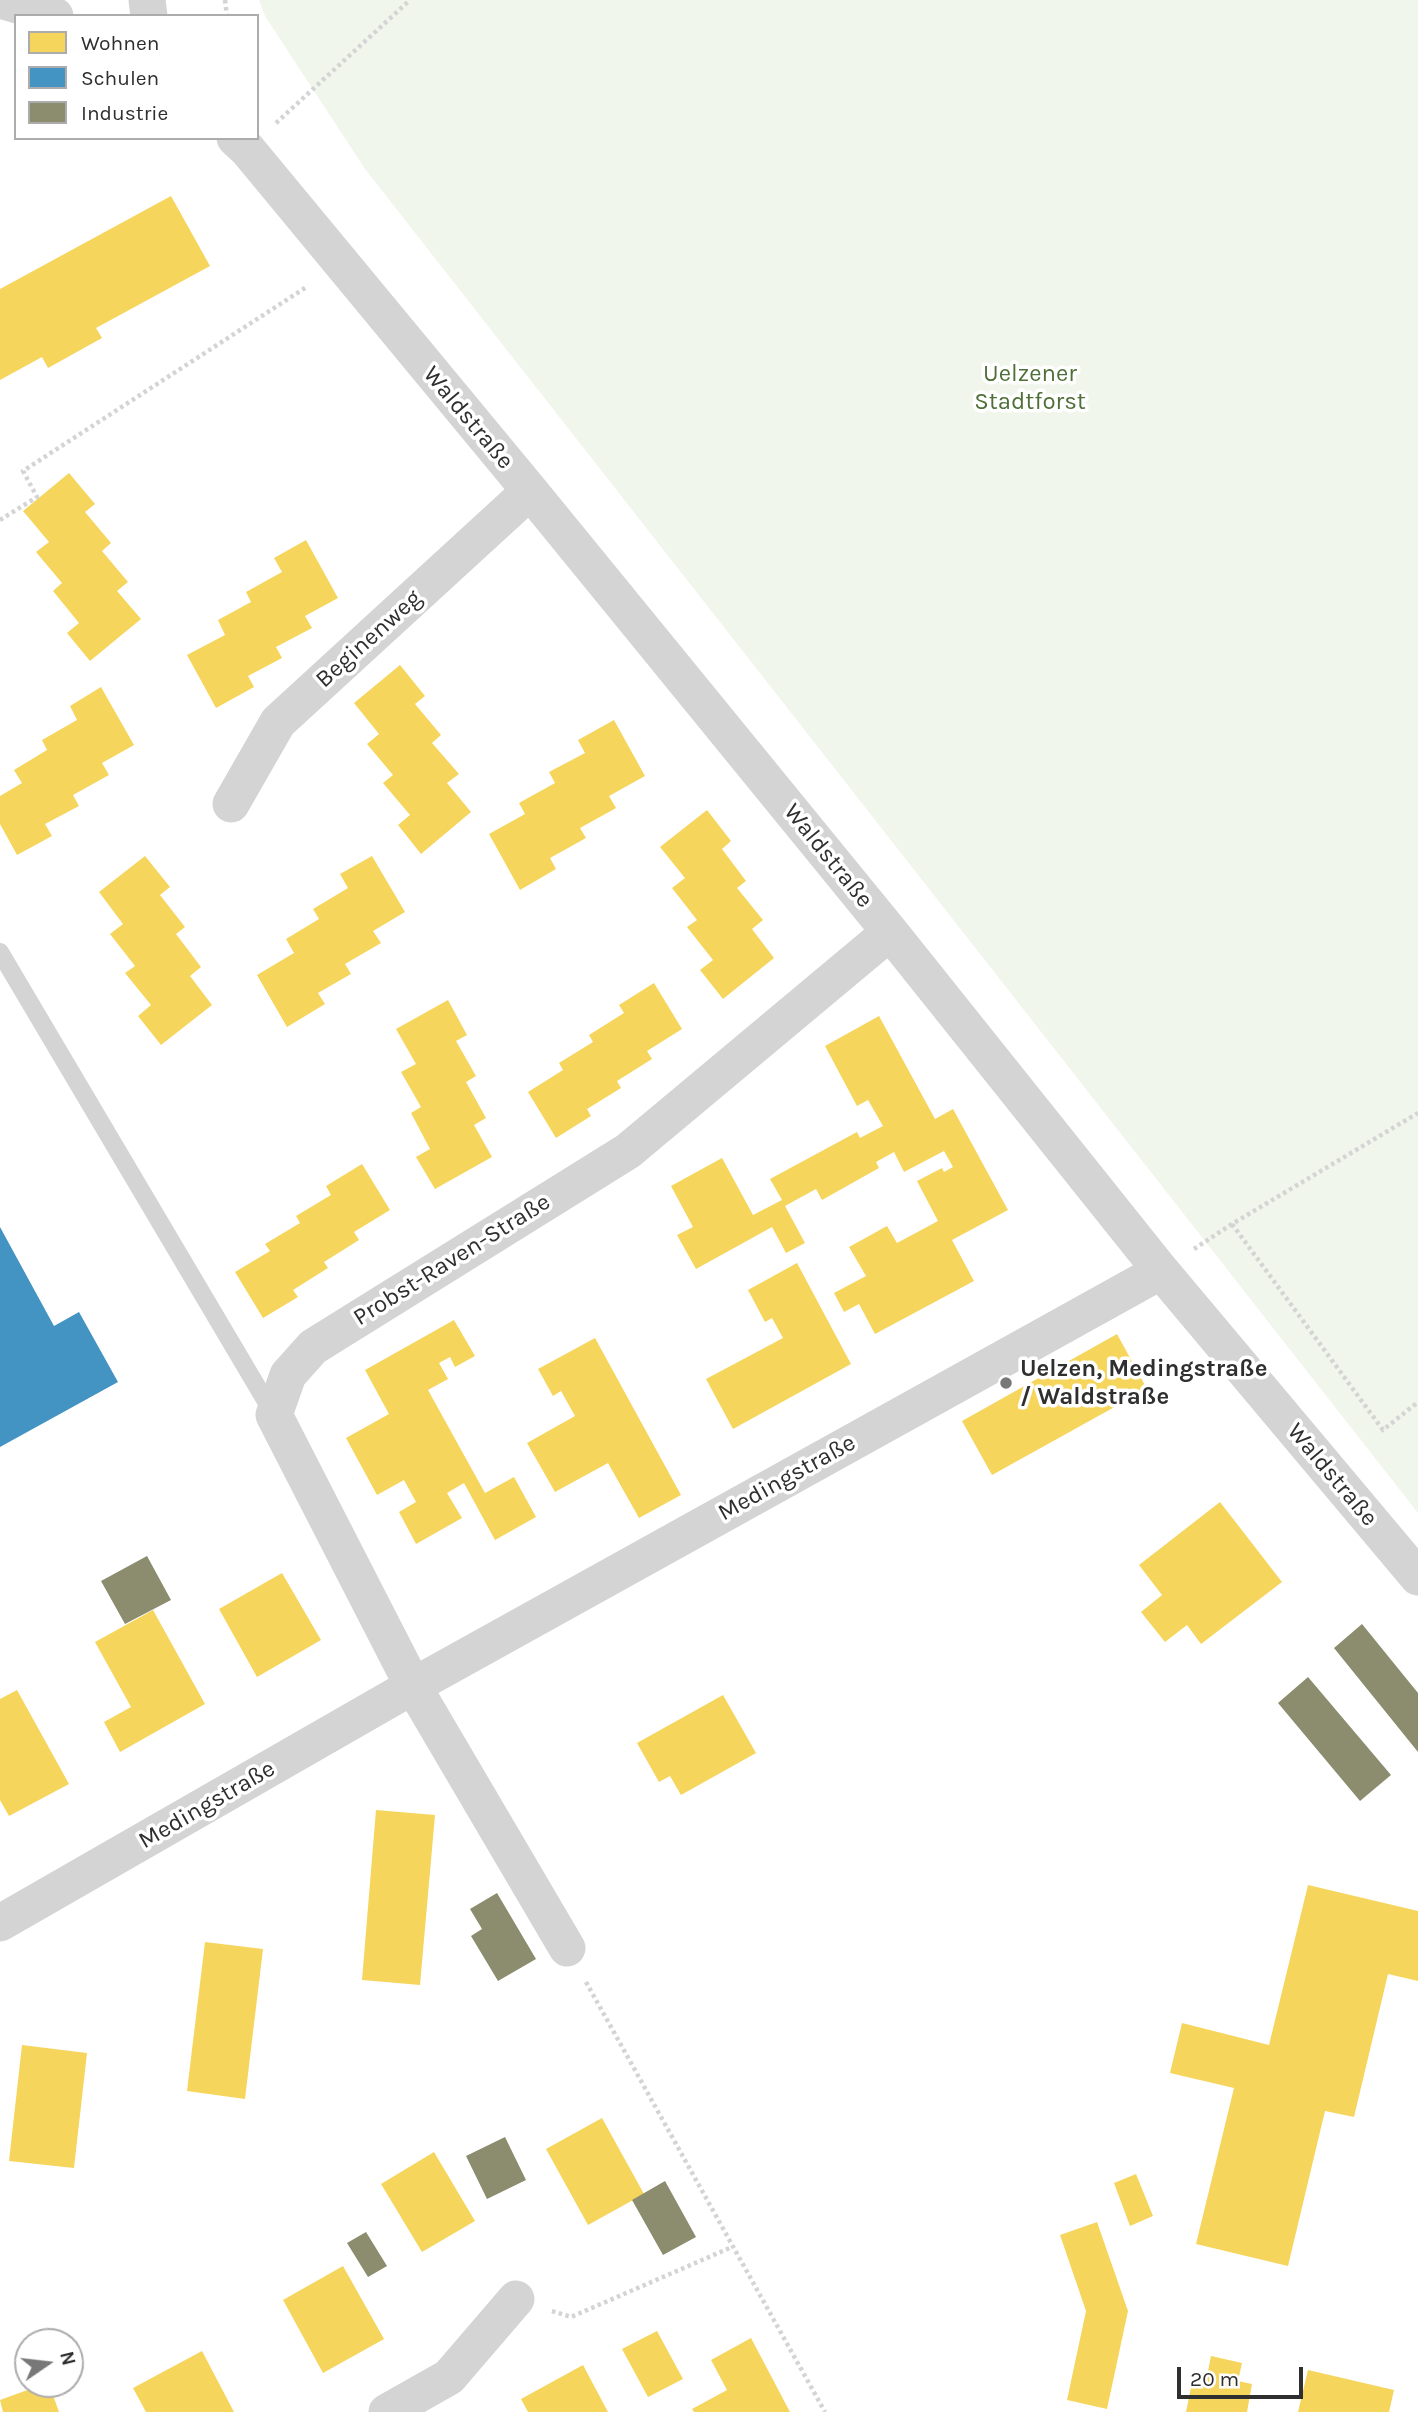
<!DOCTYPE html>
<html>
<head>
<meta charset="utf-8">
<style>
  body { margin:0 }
  #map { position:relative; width:1418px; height:2412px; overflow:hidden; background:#fff; font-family:Karla,sans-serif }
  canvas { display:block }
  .legend { position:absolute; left:14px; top:14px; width:245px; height:126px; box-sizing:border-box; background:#fff; border:2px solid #acacac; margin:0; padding:9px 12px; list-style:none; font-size:21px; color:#2f2f2f }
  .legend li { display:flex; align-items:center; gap:14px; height:35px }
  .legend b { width:35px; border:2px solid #acacac }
  .north { position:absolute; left:14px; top:2328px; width:70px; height:70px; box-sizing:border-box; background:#fff; border:2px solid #acacac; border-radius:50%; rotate:76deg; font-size:19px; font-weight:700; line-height:28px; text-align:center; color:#2f2f2f }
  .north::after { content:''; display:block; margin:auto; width:24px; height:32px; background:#787878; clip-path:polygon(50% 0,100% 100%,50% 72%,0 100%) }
  .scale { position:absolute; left:1177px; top:2367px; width:126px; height:32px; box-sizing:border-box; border:4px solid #2f2f2f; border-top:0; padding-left:9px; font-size:21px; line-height:24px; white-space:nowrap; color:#2f2f2f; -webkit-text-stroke:5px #fff; paint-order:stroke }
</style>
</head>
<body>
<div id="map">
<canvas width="1418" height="2412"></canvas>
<ul class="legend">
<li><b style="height:19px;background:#f6d55c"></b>Wohnen</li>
<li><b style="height:19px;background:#4393c3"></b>Schulen</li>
<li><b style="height:19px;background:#8c8c6e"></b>Industrie</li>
</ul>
<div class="north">N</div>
<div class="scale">20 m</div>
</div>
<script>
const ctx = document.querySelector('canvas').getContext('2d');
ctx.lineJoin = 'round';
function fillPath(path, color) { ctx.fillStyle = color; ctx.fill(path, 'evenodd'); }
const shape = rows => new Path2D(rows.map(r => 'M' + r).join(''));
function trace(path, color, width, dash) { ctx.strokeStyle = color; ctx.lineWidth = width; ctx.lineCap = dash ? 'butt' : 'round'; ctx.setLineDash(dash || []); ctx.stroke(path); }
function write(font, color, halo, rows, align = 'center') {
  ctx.font = font + ' Karla,sans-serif'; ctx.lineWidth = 7; ctx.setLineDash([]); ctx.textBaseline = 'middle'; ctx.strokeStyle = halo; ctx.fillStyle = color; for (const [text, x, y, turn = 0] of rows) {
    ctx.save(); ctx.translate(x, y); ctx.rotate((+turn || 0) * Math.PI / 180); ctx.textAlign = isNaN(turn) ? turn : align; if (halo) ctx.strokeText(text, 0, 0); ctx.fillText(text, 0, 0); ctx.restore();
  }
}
fillPath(shape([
  [259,0,1418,0,1418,1513,365,169,265,16]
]), '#f1f6ec');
fillPath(shape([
  [171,196,210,266,96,328,102,338,48,368,42,357,0,380,0,289],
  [69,473,95,504,85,512,111,543,102,551,128,582,117,591,141,619,90,661,67,633,79,623,53,591,62,583,36,552,49,542,23,511],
  [306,540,338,598,305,616,312,628,276,647,282,658,248,676,254,687,216,708,187,655,225,635,218,620,251,602,246,592,282,572,274,558],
  [400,665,425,696,415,704,441,735,432,743,459,774,447,783,471,812,421,854,398,825,410,815,383,783,393,775,367,744,379,734,354,703],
  [101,687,134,745,102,763,109,775,73,795,79,806,45,824,52,836,17,855,0,824,0,796,22,783,14,770,47,750,42,740,77,720,70,706],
  [614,720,645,776,609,796,616,808,580,828,586,838,550,858,556,869,520,890,489,834,525,814,519,803,555,783,549,772,585,753,578,740],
  [707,810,731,841,722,849,746,881,737,888,763,920,752,929,774,958,723,999,700,970,713,960,687,927,697,920,672,888,685,878,660,847],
  [145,856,170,887,160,895,185,927,176,934,201,967,190,976,212,1005,161,1045,138,1016,151,1005,125,973,135,966,110,934,123,924,99,892],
  [372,856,405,912,373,931,381,943,345,964,351,974,318,993,325,1004,287,1027,257,975,294,953,286,939,319,919,313,909,348,888,340,874],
  [654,983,682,1029,647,1051,652,1059,617,1081,621,1088,587,1109,591,1116,556,1138,528,1092,563,1070,559,1063,593,1042,589,1035,624,1013,619,1005],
  [448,1000,467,1035,456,1041,476,1076,466,1082,486,1118,474,1125,492,1157,435,1189,416,1157,430,1149,411,1113,421,1107,401,1072,416,1064,396,1029],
  [879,1016,935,1119,953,1109,1008,1210,952,1240,974,1281,875,1334,859,1304,844,1312,834,1293,866,1276,849,1247,887,1226,897,1243,938,1221,917,1181,942,1168,944,1172,953,1167,944,1151,904,1172,894,1152,876,1162,879,1168,822,1200,816,1189,785,1206,805,1243,786,1253,772,1227,696,1269,677,1235,693,1227,671,1186,722,1158,753,1215,782,1200,770,1179,857,1132,860,1138,883,1126,868,1100,857,1106,825,1046],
  [362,1164,390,1210,354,1232,359,1240,324,1262,328,1268,293,1290,298,1297,263,1318,235,1272,270,1251,265,1244,300,1223,296,1216,331,1195,326,1186],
  [797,1263,851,1364,733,1429,706,1379,783,1338,772,1318,765,1322,748,1290],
  [454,1320,475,1356,455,1367,450,1357,439,1363,448,1379,428,1390,485,1493,514,1477,536,1517,495,1540,464,1483,447,1493,462,1518,416,1544,399,1512,416,1502,404,1480,377,1495,346,1438,389,1414,365,1370],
  [1117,1334,1147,1389,992,1475,962,1421],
  [595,1338,681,1495,639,1518,608,1463,555,1492,527,1443,575,1416,561,1391,553,1396,538,1369],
  [1220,1502,1282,1582,1201,1644,1187,1625,1165,1642,1141,1612,1162,1595,1139,1565],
  [282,1573,321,1640,257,1677,219,1609],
  [153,1610,205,1704,120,1752,104,1722,131,1707,95,1642],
  [17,1690,69,1784,9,1816,0,1800,0,1699],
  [723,1695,756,1753,681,1795,670,1776,659,1782,637,1743],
  [376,1810,435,1815,420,1985,362,1980],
  [1308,1885,1418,1911,1418,1981,1388,1974,1354,2117,1325,2111,1288,2266,1196,2244,1234,2088,1170,2073,1182,2023,1269,2045],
  [205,1942,263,1949,245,2099,187,2091],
  [22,2045,87,2053,74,2168,9,2161],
  [602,2118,644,2194,588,2225,546,2149],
  [434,2152,475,2221,422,2252,381,2184],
  [1136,2174,1153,2216,1130,2226,1114,2183],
  [1097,2222,1128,2311,1107,2409,1067,2400,1086,2311,1060,2235],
  [343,2266,384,2339,323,2373,283,2300],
  [657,2331,683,2379,648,2397,622,2349],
  [751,2338,790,2412,694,2412,692,2409,727,2390,711,2360],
  [202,2351,234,2412,146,2412,133,2388],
  [1211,2356,1242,2363,1238,2381,1252,2384,1247,2412,1186,2412,1194,2373,1207,2376],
  [583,2365,608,2412,528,2412,521,2399],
  [1308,2370,1394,2390,1389,2412,1298,2412],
  [44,2384,49,2384,59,2412,3,2412,0,2400]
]), '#f6d55c');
fillPath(shape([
  [0,1227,54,1326,79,1312,118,1382,0,1447]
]), '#4393c3');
fillPath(shape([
  [147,1556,171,1600,125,1624,101,1581],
  [1362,1624,1418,1693,1418,1752,1334,1648],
  [1308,1677,1391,1775,1360,1801,1278,1703],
  [497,1893,536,1959,498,1981,471,1936,482,1929,470,1909],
  [505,2137,526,2180,487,2199,466,2156],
  [665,2181,696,2237,663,2255,632,2200],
  [366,2232,387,2266,368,2277,347,2243]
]), '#8c8c6e');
trace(shape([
  [225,0,227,16],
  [276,123,410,0],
  [0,520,37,497,23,471,308,286],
  [1232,1224,1383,1430,1418,1402],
  [1194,1249,1232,1224,1418,1113],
  [586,1982,825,2412],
  [552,2311,571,2317,732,2247]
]), '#d4d4d4', 4.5, [3.5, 3.5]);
trace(shape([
  [0,952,274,1415]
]), '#d4d4d4', 18);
trace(shape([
  [0,0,55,16],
  [147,0,149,16],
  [235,138,247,149,530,491,890,932,1161,1271,1418,1577],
  [231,804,278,722,530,491],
  [0,1923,413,1686,1161,1271],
  [567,1948,413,1686,274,1415,288,1375,313,1347,628,1151,890,932],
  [387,2412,449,2377,516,2299]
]), '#d4d4d4', 37);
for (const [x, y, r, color] of [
  [1006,1383,7,"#787878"]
]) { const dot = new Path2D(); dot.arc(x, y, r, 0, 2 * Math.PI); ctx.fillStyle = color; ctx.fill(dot); trace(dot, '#fff', 2.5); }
write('24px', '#4f6f38', '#fff', [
  ["Uelzener",1030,374],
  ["Stadtforst",1030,402]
]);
write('24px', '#2f2f2f', '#fff', [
  ["Waldstraße",468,418,50],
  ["Beginenweg",369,639,-42],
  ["Waldstraße",828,856,51],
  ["Probst-Raven-Straße",452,1260,-32],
  ["Waldstraße",1332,1475,50],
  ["Medingstraße",787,1478,-29],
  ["Medingstraße",207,1805,-30]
]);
write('bold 24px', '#2f2f2f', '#fff', [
  ["Uelzen, Medingstraße",1020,1369],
  ["/ Waldstraße",1020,1397]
], 'left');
</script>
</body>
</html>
